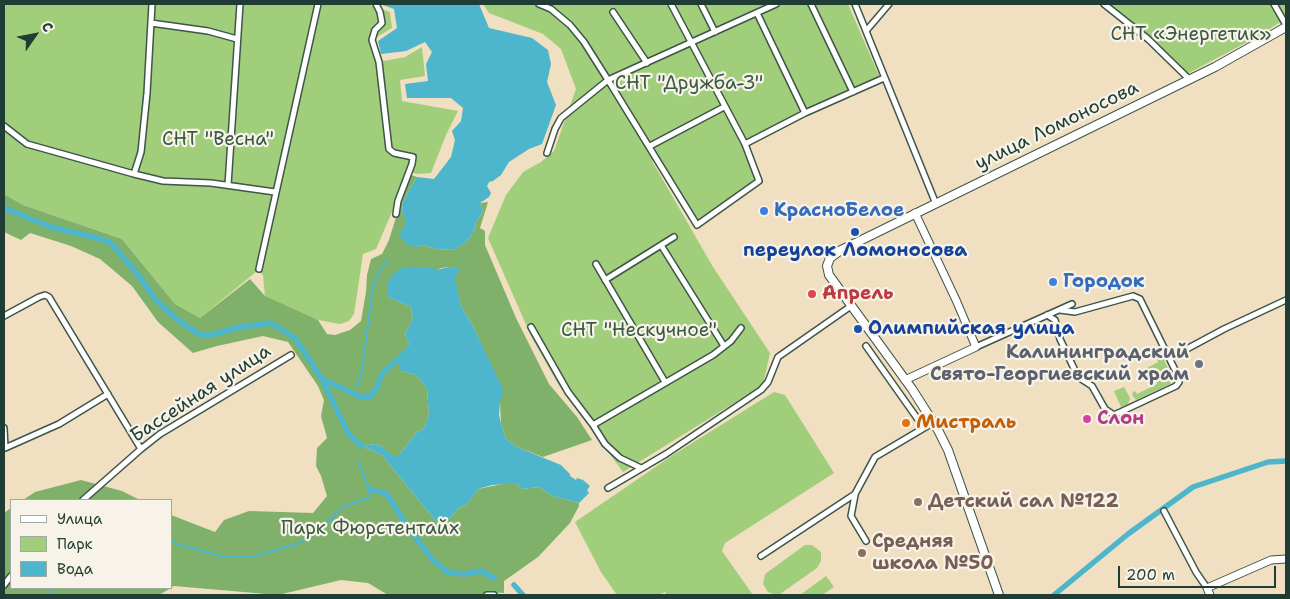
<!DOCTYPE html>
<html>
<head>
<meta charset="utf-8">
<style>
  body { margin:0 }
  #map { position:relative; width:1290px; height:599px; overflow:hidden; background:#f0dfc0; font-family:"Shantell Sans",sans-serif }
  canvas { display:block }
  .frame { position:absolute; inset:0; border:5px solid #1f3d34; pointer-events:none }
  .legend { position:absolute; left:10px; top:499px; width:162px; height:90px; box-sizing:border-box; background:#f7f3e8; border:1px solid #a1aaa0; margin:0; padding:6px 9px; list-style:none; font-size:15px; color:#1f3d34 }
  .legend li { display:flex; align-items:center; gap:10px; height:25px }
  .legend b { width:25px; border:1px solid #a1aaa0 }
  .north { position:absolute; left:10px; top:10px; width:50px; height:50px; -webkit-text-stroke:4px #f7f3e8; paint-order:stroke; rotate:57deg; font-size:14px; font-weight:700; line-height:20px; text-align:center; color:#1f3d34 }
  .north::after { content:''; display:block; margin:auto; width:18px; height:22px; background:#1f3d34; clip-path:polygon(50% 0,100% 100%,50% 72%,0 100%) }
  .scale { position:absolute; left:1118px; top:566px; width:158px; height:22px; box-sizing:border-box; border:2px solid #1f3d34; border-top:0; padding-left:6px; font-size:15px; line-height:18px; white-space:nowrap; color:#1f3d34; -webkit-text-stroke:4px #f7f3e8; paint-order:stroke }
</style>
</head>
<body>
<div id="map">
<canvas width="1290" height="599"></canvas>
<div class="frame"></div>
<ul class="legend">
<li><b style="height:6px;background:#fff"></b>Улица</li>
<li><b style="height:14px;background:#a0ce7b"></b>Парк</li>
<li><b style="height:14px;background:#4db5cc"></b>Вода</li>
</ul>
<div class="north">С</div>
<div class="scale">200 m</div>
</div>
<script>
const ctx = document.querySelector('canvas').getContext('2d');
ctx.lineJoin = 'round';
function fillPath(path, color) { ctx.fillStyle = color; ctx.fill(path, 'evenodd'); }
const shape = rows => new Path2D(rows.map(r => 'M' + r).join(''));
function trace(path, color, width, dash) { ctx.strokeStyle = color; ctx.lineWidth = width; ctx.lineCap = dash ? 'butt' : 'round'; ctx.setLineDash(dash || []); ctx.stroke(path); }
function write(font, color, halo, rows, align = 'center') {
  ctx.font = font + ' "Shantell Sans",sans-serif'; ctx.lineWidth = 4.5; ctx.setLineDash([]); ctx.textBaseline = 'middle'; ctx.strokeStyle = halo; ctx.fillStyle = color; for (const [text, x, y, turn = 0] of rows) {
    ctx.save(); ctx.translate(x, y); ctx.rotate((+turn || 0) * Math.PI / 180); ctx.textAlign = isNaN(turn) ? turn : align; if (halo) ctx.strokeText(text, 0, 0); ctx.fillText(text, 0, 0); ctx.restore();
  }
}
fillPath(shape([
  [4,4,367,4,390,12,392,28,372,40,379,62,405,57,422,47,425,76,400,80,402,101,458,111,446,135,431,173,417,174,408,171,400,188,392,212,376,249,363,254,355,308,354,314,349,321,340,324,318,320,265,297,263,275,257,271,200,318,175,304,122,239,23,205,4,194],
  [483,4,848,4,880,78,742,146,757,179,695,222,656,158,652,161,713,267,770,353,763,385,623,472,558,384,532,338,488,238,506,195,523,172,541,162,554,151,576,89,561,49,543,34,489,13],
  [1103,4,1286,4,1286,19,1249,41,1187,74],
  [1159,349,1172,377,1172,381,1170,384,1136,400,1132,395,1133,392,1135,391,1137,394,1157,384,1152,373,1149,374,1147,368,1158,362,1155,351],
  [1124,387,1130,398,1128,404,1121,407,1114,391],
  [774,392,785,395,834,473,725,543,722,551,753,595,667,595,665,592,659,595,617,595,601,572,575,522,673,455],
  [805,545,812,545,821,552,821,561,817,568,780,594,777,595,768,592,763,584,765,574],
  [826,576,834,587,822,595,800,595]
]), '#a0ce7b');
fillPath(shape([
  [411,175,417,177,403,201,402,212,405,217,405,226,417,247,423,245,437,249,454,250,457,248,467,241,473,233,476,222,483,211,480,203,488,202,480,228,485,231,485,245,516,318,549,384,577,417,592,440,543,457,517,447,506,439,501,424,500,402,490,363,473,326,461,306,455,281,455,268,449,267,441,268,388,297,411,307,413,319,405,333,409,345,404,351,401,371,416,375,427,388,429,415,424,428,416,433,399,455,392,456,381,446,375,444,362,446,382,455,439,525,445,523,460,507,467,504,478,489,507,483,516,483,522,489,539,487,553,496,579,503,579,506,570,523,538,557,504,581,504,593,489,592,481,595,388,595,368,583,341,580,278,595,174,586,171,587,171,515,215,532,224,520,249,511,313,513,327,496,321,476,316,466,317,448,327,438,321,416,324,400,318,386,288,342,263,336,217,346,193,353,158,322,132,286,100,259,71,246,30,233,21,240,4,232,4,194,23,205,122,239,175,304,200,318,250,279,265,296,318,320,327,334,335,335,350,330,361,321,366,292,367,275,371,259,382,254,389,240,404,191],
  [81,480,122,491,140,500,23,500,35,492],
  [11,508,11,588,171,588,159,595,4,595,4,513]
]), '#80b16b');
fillPath(shape([
  [380,4,479,4,489,28,532,38,548,50,551,64,547,82,556,105,542,144,529,149,509,162,501,175,493,181,489,182,487,186,491,193,489,197,480,203,483,211,476,222,473,233,467,241,454,250,437,249,423,245,417,247,407,245,399,235,405,226,405,217,402,212,403,201,417,177,434,179,451,157,455,140,452,131,461,121,463,108,451,98,407,98,405,84,428,81,426,64,432,52,425,42,406,51,381,54,378,41,397,28,394,9],
  [412,267,432,268,436,270,449,267,460,268,460,273,456,274,455,278,461,306,473,326,502,387,503,393,500,402,499,415,501,424,506,439,517,447,561,465,570,474,570,476,576,480,577,478,583,480,590,486,587,490,589,493,579,503,553,496,539,487,522,489,516,483,492,485,478,489,467,504,460,507,445,523,439,525,382,455,362,446,375,444,381,446,392,455,399,455,416,433,424,428,429,415,427,388,416,375,401,371,396,357,409,345,405,333,413,319,411,307,388,297,387,285,393,274,402,268]
]), '#4db5cc');
trace(shape([
  [356,387,361,376,373,287,380,270,388,259],
  [10,522,11,522],
  [171,542,223,557,255,556,300,543,330,520,342,507,368,498,369,488,358,461],
  [50,588,51,595]
]), '#4db5cc', 2);
trace(shape([
  [4,208,51,227,101,239,111,243,140,277,154,298,174,317,200,335,211,335,240,327,271,323,295,338,322,379,349,435,362,446],
  [322,379,361,397,369,397,376,390,382,374,397,360],
  [369,488,374,491,383,492,388,496,406,524,431,558,447,572,464,574,481,571,494,578],
  [514,585,523,595],
  [1054,595,1128,534,1193,487,1268,462,1286,461]
]), '#4db5cc', 5.5);
const minor = shape([
  [376,4,380,12,382,23,375,30,372,40,379,62,389,149,394,153,413,157,412,164,398,201,396,214],
  [539,4,551,9,570,25,584,42,608,80,561,118,555,129,547,153],
  [671,4,745,144,805,113],
  [701,4,715,32],
  [811,4,853,92],
  [855,4,936,204],
  [1104,4,1148,39,1189,79],
  [1274,4,1286,25],
  [613,12,647,63],
  [757,13,805,113,884,78],
  [151,23,208,31,237,39],
  [866,31,889,4],
  [4,126,27,144,134,174,163,181,211,183,275,192],
  [745,144,759,181,697,225,608,80,776,4],
  [650,146,724,107],
  [134,174,141,152,147,93,152,4],
  [228,185,240,4],
  [661,245,724,346],
  [596,264,665,382],
  [259,269,318,4],
  [605,280,674,237],
  [1047,315,1055,320,1060,339,1078,377,1092,386,1105,409,1114,415,1176,386,1179,382,1179,378,1140,299,1133,296,1075,312,1060,310],
  [4,316,39,297,45,295,49,297,141,449],
  [531,327,568,392,593,425,713,355,731,341,741,328],
  [866,346,924,428],
  [976,347,1072,304],
  [1170,358,1224,329,1286,300],
  [593,425,605,444,620,458,641,468],
  [4,428,5,448,59,424,108,394],
  [608,488,666,454,761,390,768,382,778,357,851,306],
  [855,495,851,516,866,541],
  [83,500,141,449,160,434,291,355],
  [1164,511,1196,572,1207,588],
  [761,556,855,494,875,457,934,422],
  [4,585,11,576],
  [487,595,494,595]
]);
const tertiary = shape([
  [905,380,976,347,956,300,915,213],
  [1210,595,1207,588,1271,560,1286,559]
]);
const secondary = shape([
  [999,595,948,450,938,430,912,389,829,275,827,266,830,258,841,250,1215,67,1286,27]
]);
trace(minor, '#3e5549', 8);
trace(tertiary, '#3e5549', 9);
trace(secondary, '#3e5549', 10);
trace(minor, '#fff', 5);
trace(tertiary, '#fff', 7);
trace(secondary, '#fff', 8);
for (const [x, y, r, color] of [
  [764,211,5,"#3f7fe0"],
  [855,232,5,"#1a4fb4"],
  [1053,282,5,"#3f7fe0"],
  [812,294,5,"#e0444e"],
  [858,329,5,"#1a4fb4"],
  [1199,364,5,"#6b7280"],
  [1087,419,5,"#d1479c"],
  [906,423,5,"#e8710a"],
  [918,502,5,"#8d6e63"],
  [862,553,5,"#8d6e63"]
]) { const dot = new Path2D(); dot.arc(x, y, r, 0, 2 * Math.PI); ctx.fillStyle = color; ctx.fill(dot); trace(dot, '#f7f3e8', 2); }
write('19px', '#395a42', '#f7f3e8', [
  ["СНТ «Энергетик»",1191,35],
  ["СНТ \"Дружба-3\"",689,84],
  ["СНТ \"Весна\"",218,140],
  ["СНТ \"Нескучное\"",639,331],
  ["Парк Фюрстентайх",370,529]
]);
write('19px', '#1f3d34', '#f7f3e8', [
  ["улица Ломоносова",1057,126,-26],
  ["Бассейная улица",201,394,-33]
]);
write('bold 19px', '#366cbe', '#f7f3e8', [
  ["КрасноБелое",774,211],
  ["Городок",1063,282]
], 'left');
write('bold 19px', '#164399', '#f7f3e8', [
  ["переулок Ломоносова",855,251],
  ["Олимпийская улица",868,329,"left"]
]);
write('bold 19px', '#be3a42', '#f7f3e8', [
  ["Апрель",822,294]
], 'left');
write('bold 19px', '#5b616d', '#f7f3e8', [
  ["Калининградский",1189,353],
  ["Свято-Георгиевский храм",1189,375]
], 'right');
write('bold 19px', '#b23c85', '#f7f3e8', [
  ["Слон",1097,419]
], 'left');
write('bold 19px', '#c56008', '#f7f3e8', [
  ["Мистраль",916,423]
], 'left');
write('bold 19px', '#785e54', '#f7f3e8', [
  ["Детский сал №122",928,502],
  ["Средняя",872,542],
  ["школа №50",872,564]
], 'left');
</script>
</body>
</html>
